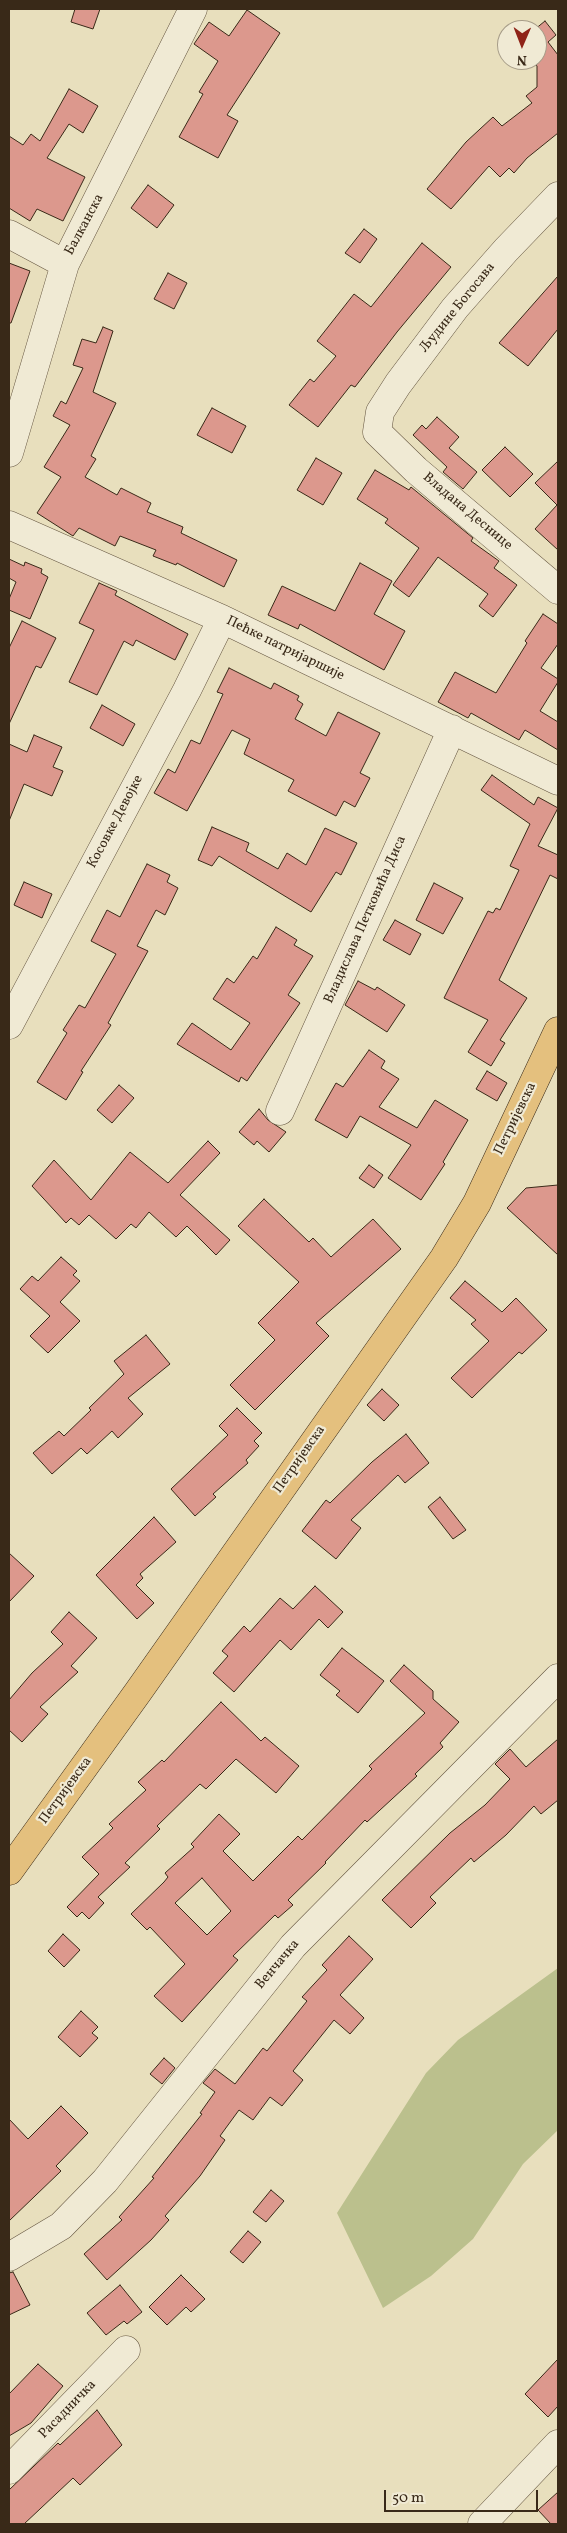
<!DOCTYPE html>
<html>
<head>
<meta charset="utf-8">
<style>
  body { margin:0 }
  #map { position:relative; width:567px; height:2533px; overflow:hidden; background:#e8dfbd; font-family:Vollkorn,serif }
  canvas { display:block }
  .frame { position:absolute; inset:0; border:10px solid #392918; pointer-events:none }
  .north { position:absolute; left:497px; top:20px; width:50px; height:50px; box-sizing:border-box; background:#f0ead4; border:1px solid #a79d89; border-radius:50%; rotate:181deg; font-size:14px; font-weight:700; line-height:20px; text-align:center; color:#392918 }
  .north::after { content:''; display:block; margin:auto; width:18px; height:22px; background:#8f2418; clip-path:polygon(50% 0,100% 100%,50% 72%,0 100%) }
  .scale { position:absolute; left:384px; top:2490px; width:154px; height:22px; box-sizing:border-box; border:2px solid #392918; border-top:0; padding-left:6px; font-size:15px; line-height:18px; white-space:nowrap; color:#392918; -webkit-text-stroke:4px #f0ead4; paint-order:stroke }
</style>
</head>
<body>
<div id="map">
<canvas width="567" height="2533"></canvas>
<div class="frame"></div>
<div class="north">N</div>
<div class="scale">50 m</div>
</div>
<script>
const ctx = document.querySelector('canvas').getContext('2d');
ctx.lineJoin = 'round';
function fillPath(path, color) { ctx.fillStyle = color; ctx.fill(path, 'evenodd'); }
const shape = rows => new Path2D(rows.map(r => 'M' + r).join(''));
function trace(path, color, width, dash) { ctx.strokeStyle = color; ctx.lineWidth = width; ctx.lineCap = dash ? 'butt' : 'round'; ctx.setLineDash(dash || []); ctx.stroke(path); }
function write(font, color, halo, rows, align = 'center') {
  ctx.font = font + ' Vollkorn,serif'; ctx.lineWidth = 4.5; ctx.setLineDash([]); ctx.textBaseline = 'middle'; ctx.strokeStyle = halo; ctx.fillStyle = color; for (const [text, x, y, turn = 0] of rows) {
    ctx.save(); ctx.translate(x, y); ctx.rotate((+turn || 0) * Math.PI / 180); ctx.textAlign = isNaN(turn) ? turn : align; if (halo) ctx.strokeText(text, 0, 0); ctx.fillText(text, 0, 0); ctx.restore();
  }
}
fillPath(shape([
  [558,1968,558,2130,523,2164,473,2239,431,2276,383,2308,337,2213,426,2073,458,2040]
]), '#bbc08d');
const building = shape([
  [75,9,100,9,93,29,71,22,75,9],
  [247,10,280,33,227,115,238,121,218,158,179,137,203,94,199,92,218,61,194,44,209,22,229,36,247,10],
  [545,21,556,35,548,42,558,55,558,133,527,158,514,173,509,168,500,177,489,166,451,209,427,189,466,142,493,117,502,126,532,103,526,96,537,87,537,66,532,60,537,60,537,30,534,30,545,21],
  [69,89,98,106,83,133,69,124,47,158,85,177,63,221,37,209,30,221,9,208,9,136,23,145,31,134,40,141,69,89],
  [148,185,174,205,157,228,131,208,148,185],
  [364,229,377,239,360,263,345,253,364,229],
  [422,243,451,267,397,332,355,387,351,385,318,427,289,405,310,379,314,382,336,356,317,341,354,294,371,307,422,243],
  [9,263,30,271,11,323,9,323,9,263],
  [168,273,187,283,174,309,154,299,168,273],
  [558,276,558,329,528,366,499,343,558,276],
  [103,327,113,331,93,392,116,403,91,456,96,459,85,477,117,495,121,488,151,503,147,512,183,527,181,533,237,560,224,587,177,563,176,565,153,556,156,550,120,536,115,546,79,528,73,536,37,513,61,477,44,467,70,425,53,416,61,401,66,404,83,368,73,365,82,339,96,343,103,327],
  [212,408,246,426,232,453,197,435,212,408],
  [437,417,459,437,449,448,477,472,463,489,443,472,447,467,413,435,422,425,426,429,437,417],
  [505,447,533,474,510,497,482,470,505,447],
  [316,458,342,473,323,505,297,490,316,458],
  [558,461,558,550,535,529,557,505,535,483,558,461],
  [375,470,409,490,411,487,473,538,471,541,499,561,494,568,517,585,493,617,479,606,488,594,438,557,409,597,393,585,419,548,385,523,388,519,357,499,375,470],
  [9,559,24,566,25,562,42,569,41,573,48,577,30,619,9,610,9,599,16,582,9,578,9,559],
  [360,563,392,581,374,614,405,631,384,670,300,624,298,629,268,615,282,586,335,611,360,563],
  [99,583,117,591,115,595,188,634,175,660,136,640,133,646,124,641,97,695,69,682,94,630,79,623,99,583],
  [543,614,558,624,558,644,541,668,558,679,558,682,540,711,558,722,558,750,525,730,519,740,471,713,468,718,438,702,455,672,496,693,527,643,525,641,543,614],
  [22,621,56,638,41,668,36,666,9,724,9,648,22,621],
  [229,668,271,689,274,683,299,696,297,700,303,704,295,719,326,736,338,712,380,733,360,773,370,778,355,807,344,801,336,816,288,791,294,780,244,754,250,739,232,730,187,811,154,793,168,769,175,773,191,740,200,744,223,694,217,692,229,668],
  [102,705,135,724,123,746,90,728,102,705],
  [34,735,62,747,53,767,63,771,52,796,24,784,9,821,9,744,27,752,34,735],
  [492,775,534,805,538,797,558,808,538,846,558,855,558,879,550,875,499,980,527,998,500,1040,505,1043,491,1066,468,1052,488,1020,444,998,488,911,493,913,496,908,500,910,519,870,510,866,530,824,481,790,492,775],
  [212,827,249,843,246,851,278,869,287,853,306,865,325,828,357,843,341,875,336,872,311,912,219,856,212,866,198,860,212,827],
  [147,864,170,875,167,882,178,888,165,915,156,910,137,946,148,951,108,1023,111,1025,81,1071,83,1072,66,1100,37,1082,67,1033,63,1030,79,1005,85,1008,116,954,91,941,107,910,120,917,147,864],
  [24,882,52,894,42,918,14,905,24,882],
  [434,883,463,898,443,934,416,920,434,883],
  [395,920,421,934,410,955,383,940,395,920],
  [276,927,297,940,294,945,313,956,288,995,300,1003,247,1081,241,1077,239,1082,177,1044,192,1023,231,1050,250,1023,213,999,227,978,234,983,253,956,257,959,276,927],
  [358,981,375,990,377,987,405,1005,387,1032,345,1005,358,981],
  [369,1050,385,1061,381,1068,399,1079,379,1107,417,1128,435,1100,468,1120,443,1162,445,1164,421,1200,388,1178,411,1145,360,1116,347,1138,315,1120,336,1083,343,1087,369,1050],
  [487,1071,507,1083,497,1101,476,1089,487,1071],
  [119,1085,134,1098,112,1123,97,1110,119,1085],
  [259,1109,268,1120,286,1132,269,1152,257,1141,254,1145,239,1132,259,1109],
  [208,1141,220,1153,180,1195,230,1240,216,1255,187,1226,176,1237,149,1212,136,1228,131,1224,116,1239,89,1215,79,1225,71,1218,66,1223,32,1186,54,1160,91,1200,130,1152,168,1183,208,1141],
  [369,1165,383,1175,374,1188,359,1178,369,1165],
  [558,1185,558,1255,507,1208,526,1188,558,1185],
  [264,1199,309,1242,313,1238,331,1257,373,1219,401,1249,316,1323,329,1336,255,1410,230,1385,275,1340,258,1323,299,1282,238,1226,264,1199],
  [61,1257,77,1271,73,1275,80,1281,60,1302,80,1321,48,1353,30,1336,50,1316,20,1289,32,1276,38,1281,61,1257],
  [465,1281,502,1312,516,1298,547,1330,522,1354,519,1352,472,1398,451,1378,489,1341,471,1324,476,1320,450,1298,465,1281],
  [146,1335,170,1364,128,1398,143,1414,118,1438,112,1431,87,1454,81,1448,52,1474,33,1453,59,1431,64,1436,91,1410,89,1408,124,1374,114,1361,146,1335],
  [382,1389,399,1405,384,1421,367,1405,382,1389],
  [237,1408,262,1433,254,1441,259,1446,246,1460,248,1463,213,1494,216,1497,195,1516,171,1489,228,1435,219,1426,237,1408],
  [406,1434,429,1463,405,1483,398,1475,351,1520,361,1528,336,1559,302,1531,326,1500,330,1503,372,1462,406,1434],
  [440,1497,466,1530,453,1539,428,1507,440,1497],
  [154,1517,176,1542,140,1574,143,1578,136,1585,154,1603,137,1619,96,1575,154,1517],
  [9,1553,34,1576,9,1602,9,1553],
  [315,1586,343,1612,328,1628,319,1619,291,1650,280,1640,234,1692,213,1673,228,1656,222,1651,244,1626,250,1632,280,1598,293,1609,315,1586],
  [69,1612,97,1638,71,1666,78,1672,40,1707,48,1714,22,1742,9,1730,9,1700,32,1673,63,1644,51,1632,69,1612],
  [342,1648,384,1681,358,1713,336,1695,340,1691,320,1675,342,1648],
  [404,1665,433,1691,433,1699,459,1722,440,1743,443,1747,415,1774,417,1776,367,1822,365,1820,325,1862,326,1863,288,1900,293,1905,278,1918,275,1915,233,1956,238,1960,182,2022,154,1996,185,1964,150,1927,147,1930,131,1914,164,1882,168,1877,165,1873,194,1847,191,1844,219,1814,240,1834,223,1851,253,1881,298,1836,302,1840,372,1769,369,1766,425,1713,390,1681,404,1665],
  [202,1878,231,1911,207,1935,175,1903,202,1878],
  [221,1702,261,1741,265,1737,299,1766,276,1793,236,1759,206,1789,200,1784,157,1826,160,1829,125,1863,130,1867,98,1897,104,1903,89,1919,82,1912,77,1917,67,1907,99,1874,82,1857,113,1828,109,1824,146,1790,138,1782,162,1760,164,1762,221,1702],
  [558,1739,558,1800,541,1814,534,1806,506,1835,474,1862,471,1858,430,1897,436,1903,411,1928,382,1900,450,1833,485,1805,510,1779,495,1764,510,1749,526,1767,558,1739],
  [63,1934,80,1950,64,1967,48,1951,63,1934],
  [349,1936,373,1959,340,1995,364,2018,350,2034,334,2020,293,2071,303,2080,282,2106,270,2097,253,2120,239,2110,220,2136,225,2140,200,2176,165,2216,169,2220,151,2240,107,2280,84,2254,122,2220,119,2217,154,2178,152,2177,202,2114,200,2113,215,2092,203,2083,215,2069,235,2084,263,2048,267,2051,307,2001,302,1997,327,1970,322,1965,349,1936],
  [81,2011,98,2027,92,2033,98,2038,80,2057,58,2037,81,2011],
  [164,2058,175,2068,162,2084,150,2074,164,2058],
  [61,2106,88,2133,56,2166,61,2171,9,2221,9,2119,28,2139,61,2106],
  [271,2190,284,2201,266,2222,253,2212,271,2190],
  [248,2231,261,2242,243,2263,230,2252,248,2231],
  [13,2272,30,2305,9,2315,9,2273,13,2272],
  [181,2275,205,2299,191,2312,186,2307,167,2325,149,2307,181,2275],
  [120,2285,142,2312,127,2324,124,2321,106,2335,87,2313,120,2285],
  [558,2359,558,2406,548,2417,525,2394,558,2359],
  [38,2364,63,2386,31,2423,9,2436,9,2394,38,2364],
  [97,2410,122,2445,80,2485,73,2478,24,2524,9,2524,9,2490,58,2443,60,2445,97,2410],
  [558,2492,558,2524,551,2524,538,2510,558,2492]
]);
fillPath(building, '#dc988d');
trace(building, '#392918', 1);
const minor = shape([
  [558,196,506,250,455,308,398,384,380,412,377,432,416,470,558,590],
  [9,234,65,264],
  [9,453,65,264,193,9],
  [9,525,222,619,558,781],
  [9,1025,187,690,222,619],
  [280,1111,452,729],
  [9,2257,61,2226,105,2181,293,1946,558,1678],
  [9,2470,126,2350],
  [482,2524,558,2444]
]);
const major = shape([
  [9,1871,138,1692,444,1258,477,1203,558,1031]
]);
trace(minor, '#655641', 29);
trace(major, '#392918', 29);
trace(minor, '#f0ead4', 28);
trace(major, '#e4c07e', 28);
write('14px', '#392918', '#f0ead4', [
  ["Балканска",85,225,-62],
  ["Људине Богосава",458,308,-51],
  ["Владана Деснице",467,512,40],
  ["Пећке патријаршије",285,649,26],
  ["Косовке Девојке",116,822,-62],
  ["Владислава Петковића Диса",366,920,-66],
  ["Петријевска",516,1119,-64],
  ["Петријевска",300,1460,-55],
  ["Петријевска",66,1791,-54],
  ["Венчачка",278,1965,-50],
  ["Расадничка",68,2410,-46]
]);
</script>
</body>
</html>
